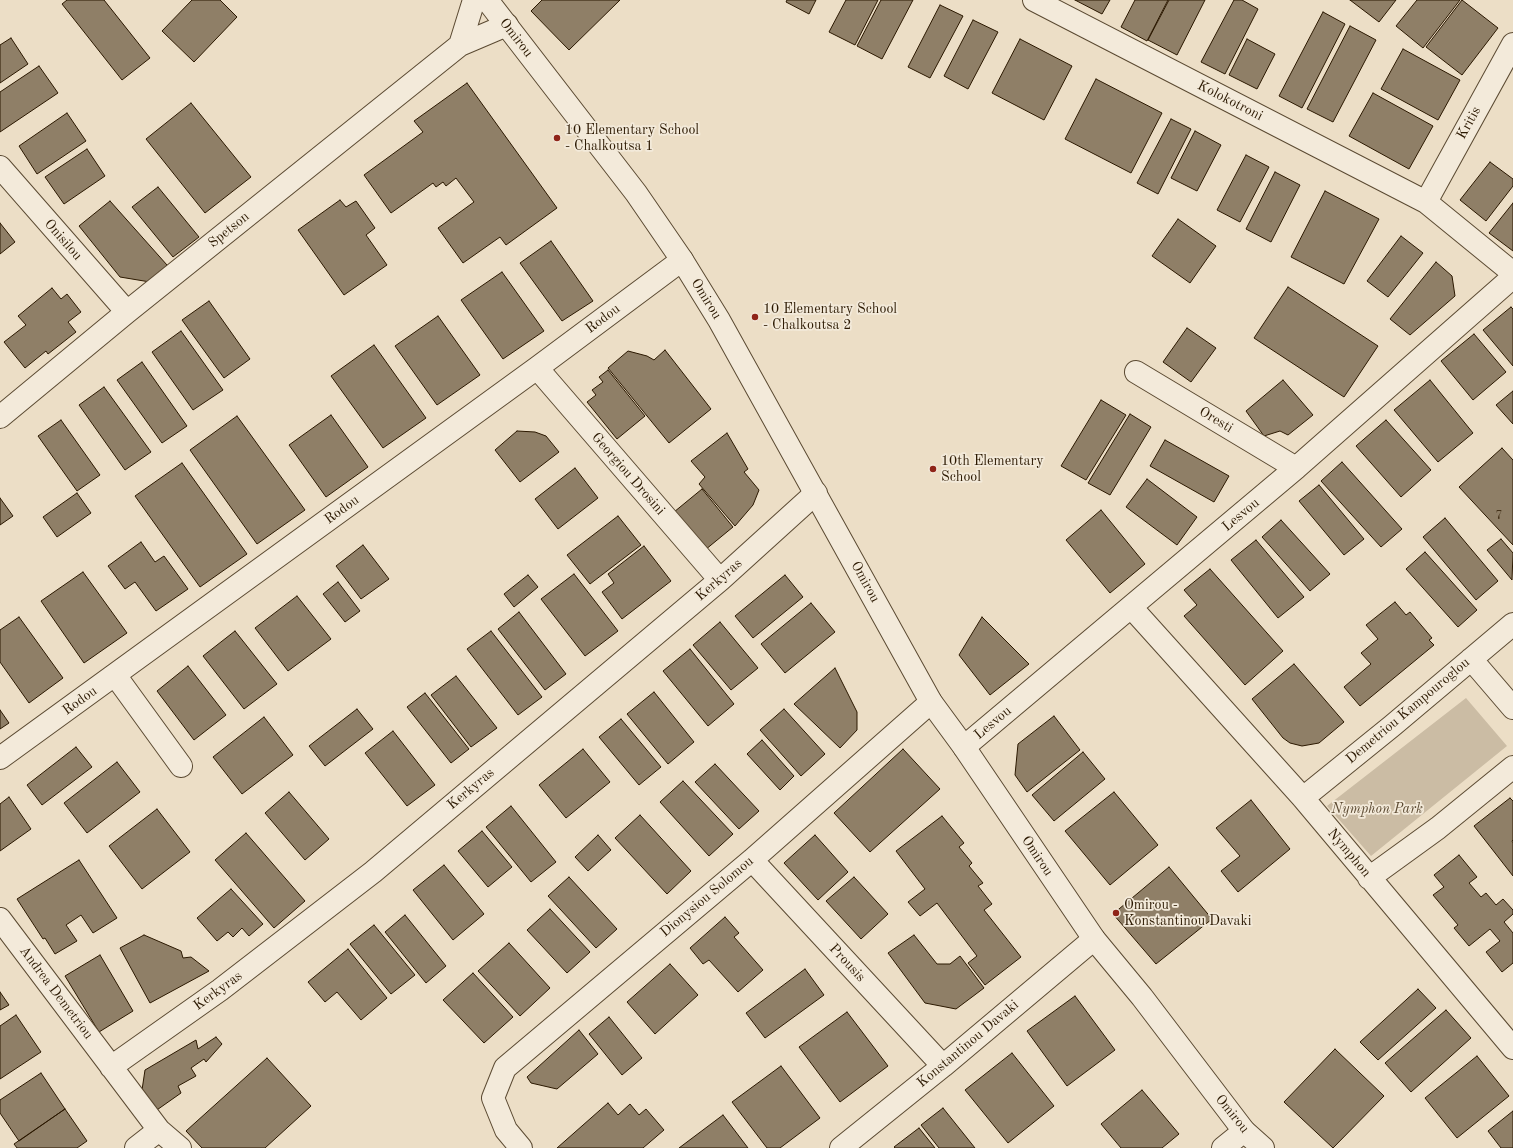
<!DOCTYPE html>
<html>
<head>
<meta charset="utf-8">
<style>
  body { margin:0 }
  canvas { display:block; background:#ecdec6 }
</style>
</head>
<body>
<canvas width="1513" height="1148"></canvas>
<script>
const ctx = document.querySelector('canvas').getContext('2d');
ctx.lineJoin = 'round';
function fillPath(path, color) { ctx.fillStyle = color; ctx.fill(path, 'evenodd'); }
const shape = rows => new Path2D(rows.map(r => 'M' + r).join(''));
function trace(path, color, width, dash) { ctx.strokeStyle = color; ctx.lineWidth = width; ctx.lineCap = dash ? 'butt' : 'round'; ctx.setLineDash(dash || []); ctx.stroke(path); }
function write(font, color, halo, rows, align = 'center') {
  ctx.font = font + ' "Old Standard TT",serif'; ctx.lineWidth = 3.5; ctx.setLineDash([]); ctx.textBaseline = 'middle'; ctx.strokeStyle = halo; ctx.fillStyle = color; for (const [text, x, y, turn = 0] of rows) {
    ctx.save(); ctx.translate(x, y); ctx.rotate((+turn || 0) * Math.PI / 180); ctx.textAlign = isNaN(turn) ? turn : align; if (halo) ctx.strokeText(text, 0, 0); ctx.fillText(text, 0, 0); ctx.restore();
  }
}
fillPath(shape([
  [1466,698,1507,746,1371,856,1327,806]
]), '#cbbca4');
const building = shape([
  [67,0,104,0,150,58,122,80,62,4,67,0],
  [192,0,220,0,237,17,194,62,162,31,192,0],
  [542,0,620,0,569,50,531,11,542,0],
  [787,0,816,0,809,14,786,2,787,0],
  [846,0,878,0,855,45,829,32,846,0],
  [881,0,913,0,882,59,857,46,881,0],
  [1075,0,1110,0,1102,14,1075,0],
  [1135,0,1168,0,1147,41,1121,27,1135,0],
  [1169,0,1205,0,1177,55,1148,40,1169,0],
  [1234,0,1242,0,1258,9,1225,74,1201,62,1234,0],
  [1350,0,1396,0,1379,22,1350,0],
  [1417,0,1460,0,1423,48,1396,26,1417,0],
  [1462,0,1498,28,1462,75,1426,47,1462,0],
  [940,5,963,16,930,78,908,67,940,5],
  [1323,12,1345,24,1302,108,1279,96,1323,12],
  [973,20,998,32,968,89,944,76,973,20],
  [1350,26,1376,40,1333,122,1307,109,1350,26],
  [11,38,28,64,0,83,0,45,11,38],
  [1020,39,1072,66,1044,120,992,93,1020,39],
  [1247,39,1275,54,1257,89,1229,75,1247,39],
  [1403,49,1460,80,1438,120,1381,89,1403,49],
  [39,66,58,93,0,132,0,92,39,66],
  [1096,79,1162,113,1131,173,1065,139,1096,79],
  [467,83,557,208,506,245,500,237,463,263,438,228,474,202,456,178,446,186,443,182,436,187,433,183,391,213,364,175,423,132,414,121,467,83],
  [1373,93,1433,126,1409,169,1349,136,1373,93],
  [191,103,251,177,205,213,146,139,191,103],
  [67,113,86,141,37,174,19,146,67,113],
  [1171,119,1191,129,1158,194,1137,183,1171,119],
  [1195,131,1221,145,1197,191,1171,178,1195,131],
  [87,149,105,176,64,204,45,177,87,149],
  [1246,155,1269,167,1240,222,1217,210,1246,155],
  [1490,162,1513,179,1513,186,1486,221,1460,200,1490,162],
  [1275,172,1300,185,1271,242,1246,229,1275,172],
  [158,187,199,237,173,257,132,207,158,187],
  [1325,191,1379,219,1344,284,1291,257,1325,191],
  [340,200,346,207,356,201,375,228,366,235,387,265,344,295,298,230,340,200],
  [110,201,167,265,150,282,120,277,79,226,110,201],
  [1513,203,1513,251,1489,233,1513,203],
  [1178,219,1216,246,1190,283,1152,256,1178,219],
  [0,223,15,242,0,254,0,223],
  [1401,236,1423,253,1388,297,1367,281,1401,236],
  [551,241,593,301,562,321,520,263,551,241],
  [1436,262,1452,276,1455,296,1410,335,1390,319,1436,262],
  [502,272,544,331,503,359,461,300,502,272],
  [1288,287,1378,346,1344,397,1254,338,1288,287],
  [52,288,61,299,67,294,81,312,68,322,76,332,48,354,46,351,25,368,4,342,26,325,18,316,52,288],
  [209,301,250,359,224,378,182,320,209,301],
  [1511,307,1513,309,1513,366,1483,330,1511,307],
  [438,316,480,375,437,405,395,346,438,316],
  [1187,328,1216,348,1191,382,1163,362,1187,328],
  [181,331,223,390,193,410,152,352,181,331],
  [1474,334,1506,372,1473,400,1441,361,1474,334],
  [374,345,426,418,383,448,331,376,374,345],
  [665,350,711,409,669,443,608,368,628,351,647,356,654,360,665,350],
  [142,362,187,426,162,443,117,380,142,362],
  [608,370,645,416,617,439,587,402,596,395,592,390,603,382,599,377,608,370],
  [1283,380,1313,415,1288,435,1280,431,1264,436,1246,411,1283,380],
  [1430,380,1473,433,1438,462,1394,410,1430,380],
  [104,387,151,452,125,470,79,405,104,387],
  [1513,391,1513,424,1496,405,1513,391],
  [1101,400,1126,415,1086,480,1061,466,1101,400],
  [1130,414,1151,427,1110,495,1088,483,1130,414],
  [331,415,368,467,326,497,289,445,331,415],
  [237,416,305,510,257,544,190,450,237,416],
  [61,420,100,475,77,491,38,436,61,420],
  [1386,420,1431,470,1401,497,1356,446,1386,420],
  [517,431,535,432,546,436,559,452,520,482,495,450,517,431],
  [727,433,748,469,744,472,759,490,753,505,735,526,699,484,705,477,691,461,727,433],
  [1165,440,1229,476,1214,502,1150,466,1165,440],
  [1502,448,1513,460,1513,545,1459,487,1502,448],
  [1342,462,1402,529,1381,547,1321,481,1342,462],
  [182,463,247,554,200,587,135,496,182,463],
  [575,468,598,498,558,529,535,499,575,468],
  [1147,479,1197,517,1177,545,1126,507,1147,479],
  [1319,485,1364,539,1344,555,1299,501,1319,485],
  [702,489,733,527,705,550,674,512,702,489],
  [77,493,91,513,57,537,43,517,77,493],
  [0,498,13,516,0,525,0,498],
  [1101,510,1145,564,1110,593,1066,540,1101,510],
  [618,516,641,545,590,584,567,555,618,516],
  [1445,518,1498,581,1476,600,1423,537,1445,518],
  [1281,520,1330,574,1310,591,1262,537,1281,520],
  [1501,539,1513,553,1512,580,1487,550,1501,539],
  [1256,540,1304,597,1278,618,1231,560,1256,540],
  [141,542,155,562,164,556,188,589,156,611,135,582,125,589,108,566,141,542],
  [363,545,389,579,361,599,336,566,363,545],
  [644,546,671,581,622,619,602,592,614,583,608,574,644,546],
  [1425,552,1477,610,1458,627,1406,569,1425,552],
  [1210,569,1283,651,1245,685,1184,616,1197,605,1184,590,1210,569],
  [83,572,127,633,84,663,41,601,83,572],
  [574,574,618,631,585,656,541,599,574,574],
  [528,575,538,587,514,607,504,594,528,575],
  [785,575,803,597,753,638,735,616,785,575],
  [338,582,360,611,345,622,323,594,338,582],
  [297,596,331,639,288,671,255,628,297,596],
  [1395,602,1406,615,1410,612,1432,638,1429,640,1434,645,1360,706,1344,687,1371,664,1361,653,1378,639,1366,625,1395,602],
  [811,603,835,632,785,673,761,644,811,603],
  [519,612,566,674,545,690,498,629,519,612],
  [19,617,63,678,29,703,0,662,0,630,19,617],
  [982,617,1029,664,990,695,959,655,982,617],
  [720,622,758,668,731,690,693,645,720,622],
  [235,631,277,684,244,709,203,656,235,631],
  [491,631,542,697,518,715,467,649,491,631],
  [690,649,734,704,708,726,663,671,690,649],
  [1294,664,1344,722,1319,743,1302,746,1290,743,1283,738,1252,699,1294,664],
  [188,666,226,715,194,740,157,691,188,666],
  [835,668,857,712,857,730,840,748,794,704,835,668],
  [456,676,497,728,471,747,431,695,456,676],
  [654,692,694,742,668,764,627,714,654,692],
  [425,693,469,749,451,763,407,707,425,693],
  [357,709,373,729,325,766,309,746,357,709],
  [784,709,825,754,801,776,760,730,784,709],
  [0,710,9,723,0,729,0,710],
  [1054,716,1080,750,1027,792,1015,775,1018,744,1054,716],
  [264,717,293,755,242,794,213,757,264,717],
  [621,719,661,767,639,785,599,737,621,719],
  [393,731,435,785,407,806,365,753,393,731],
  [762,740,794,776,780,790,747,754,762,740],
  [76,747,92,767,42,805,27,785,76,747],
  [583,749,610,782,566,818,539,785,583,749],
  [903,749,940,789,870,852,834,813,903,749],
  [1083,752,1105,779,1054,821,1032,795,1083,752],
  [117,762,140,792,87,833,64,803,117,762],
  [715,764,759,811,739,829,695,782,715,764],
  [683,781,733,834,709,856,660,802,683,781],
  [289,792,329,839,305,860,265,813,289,792],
  [1114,792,1158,845,1110,885,1065,831,1114,792],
  [9,797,31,829,0,851,0,804,9,797],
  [1510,798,1513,801,1513,840,1512,841,1513,843,1513,876,1474,826,1510,798],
  [1251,800,1290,849,1238,892,1221,871,1240,856,1216,828,1251,800],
  [511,806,556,862,531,882,486,827,511,806],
  [157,809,190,852,142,889,109,846,157,809],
  [640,815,691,871,667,894,615,838,640,815],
  [942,816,964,843,959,847,972,863,969,866,983,883,978,886,992,904,984,910,1021,957,985,985,968,963,977,956,937,903,920,916,908,902,925,889,896,851,942,816],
  [482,831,512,867,488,887,458,851,482,831],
  [246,833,305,901,274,928,215,860,246,833],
  [598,835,611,850,588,871,575,857,598,835],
  [815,835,848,872,818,900,784,863,815,835],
  [1459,855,1477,877,1469,883,1481,897,1486,893,1496,905,1503,899,1513,910,1513,914,1504,922,1513,933,1513,963,1502,972,1486,952,1500,941,1490,929,1469,946,1454,928,1458,925,1433,895,1444,887,1434,875,1459,855],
  [79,860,117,918,93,933,81,915,66,925,77,941,55,954,45,938,43,939,17,899,79,860],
  [444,865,484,914,453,940,413,890,444,865],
  [1169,867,1212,919,1156,964,1113,914,1169,867],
  [569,877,617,929,596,948,548,896,569,877],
  [854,877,888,914,861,939,826,901,854,877],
  [231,889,263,924,249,936,242,928,233,937,228,932,217,941,197,918,231,889],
  [550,909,590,952,567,973,527,930,550,909],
  [405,915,446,966,426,983,385,932,405,915],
  [725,917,739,933,734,937,763,970,738,992,709,960,703,964,690,948,725,917],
  [374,925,415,975,391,994,350,944,374,925],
  [144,935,181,951,183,958,191,957,209,971,150,1003,120,948,144,935],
  [914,935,937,964,950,964,960,956,984,988,956,1009,925,1003,888,953,914,935],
  [509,943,550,988,520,1016,478,971,509,943],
  [348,949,387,998,361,1020,337,992,325,1002,308,982,348,949],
  [100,955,133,1011,99,1032,65,976,100,955],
  [670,964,698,995,655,1034,627,1002,670,964],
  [805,969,824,995,765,1038,746,1013,805,969],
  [473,973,513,1017,484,1043,443,1000,473,973],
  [1418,989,1436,1008,1378,1060,1360,1042,1418,989],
  [0,992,9,1005,0,1010,0,992],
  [1075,996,1115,1050,1067,1086,1027,1031,1075,996],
  [1446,1010,1471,1038,1411,1092,1385,1063,1446,1010],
  [847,1012,888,1066,840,1102,799,1047,847,1012],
  [16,1015,41,1052,0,1079,0,1026,16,1015],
  [609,1017,642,1058,622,1075,589,1034,609,1017],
  [579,1030,598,1054,557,1089,531,1083,527,1077,579,1030],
  [216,1037,222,1044,206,1062,204,1059,191,1068,196,1076,178,1086,181,1093,154,1112,142,1090,145,1070,196,1040,198,1049,216,1037],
  [1335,1049,1384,1096,1333,1148,1284,1102,1335,1049],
  [1012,1053,1054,1106,1008,1143,965,1090,1012,1053],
  [1477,1056,1509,1096,1457,1138,1425,1098,1477,1056],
  [267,1058,311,1106,265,1148,202,1148,186,1131,267,1058],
  [781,1066,820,1118,780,1148,767,1148,732,1102,781,1066],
  [41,1073,65,1109,19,1141,0,1113,0,1100,41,1073],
  [1142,1090,1179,1134,1162,1148,1121,1148,1101,1124,1142,1090],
  [608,1103,618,1115,630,1104,639,1115,646,1109,664,1130,643,1148,557,1148,608,1103],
  [943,1108,975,1148,939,1148,921,1125,943,1108],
  [65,1109,87,1141,77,1148,17,1148,14,1144,65,1109],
  [1513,1111,1513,1148,1501,1148,1488,1131,1513,1111],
  [723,1115,748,1148,679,1148,723,1115],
  [919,1128,935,1148,895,1148,894,1147,919,1128]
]);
fillPath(building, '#8f7f67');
trace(building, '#2b1800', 1);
const minor = shape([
  [1034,0,1426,202,1513,273],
  [460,45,474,0],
  [0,167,127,312],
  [1426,202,1513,44],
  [537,368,720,580],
  [1136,372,1296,468],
  [0,417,127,312,460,45,507,25],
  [1131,607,1303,798,1513,1048],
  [1471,659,1513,708],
  [115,675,181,766],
  [964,747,1296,468,1513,277],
  [0,758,537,368,682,260],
  [1303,798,1392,726,1513,624],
  [752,860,943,1066],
  [1369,878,1438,828,1513,767],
  [0,919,159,1130,180,1148],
  [111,1067,220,990,373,872,720,580,816,493],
  [136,1148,159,1130],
  [521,1148,506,1130,493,1098,505,1068,752,860,931,702],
  [841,1148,943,1066,1094,939],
  [1223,1148,1244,1131]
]);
const tertiary = shape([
  [487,0,636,193,682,260,719,320,931,702,964,747,1094,939,1142,997,1244,1131,1263,1148]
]);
trace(minor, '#5b4a32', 24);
trace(tertiary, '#5b4a32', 24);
trace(minor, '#f3eada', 22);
trace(tertiary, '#f3eada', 22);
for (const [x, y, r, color] of [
  [557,138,4,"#8f2418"],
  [755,317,4,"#8f2418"],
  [933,469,4,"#8f2418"],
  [1116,913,4,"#8f2418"]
]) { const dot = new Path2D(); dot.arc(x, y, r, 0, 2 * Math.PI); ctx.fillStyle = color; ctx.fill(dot); trace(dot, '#f3eada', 1.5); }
write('12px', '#44321a', null, [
  ["7",1499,516]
]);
write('14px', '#2b1800', '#f3eada', [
  ["Omirou",516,38,52],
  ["Kolokotroni",1230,101,27],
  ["Kritis",1469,123,-61],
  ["Spetson",229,230,-39],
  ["Onisilou",63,240,49],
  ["Omirou",706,299,58],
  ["Rodou",603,319,-37],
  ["Oresti",1216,420,31],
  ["Georgiou Drosini",628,474,49],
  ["Rodou",342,510,-36],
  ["Lesvou",1241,515,-40],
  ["Kerkyras",719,580,-41],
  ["Omirou",865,582,61],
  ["Rodou",80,701,-36],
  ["Demetriou Kampouroglou",1408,711,-40],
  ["Lesvou",993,723,-40],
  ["Kerkyras",471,789,-40],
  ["Nymphon",1349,853,50],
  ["Omirou",1037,856,56],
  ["Dionysiou Solomou",707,897,-40],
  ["Prousis",847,963,47],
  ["Kerkyras",218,991,-36],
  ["Andrea Demetriou",56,993,53],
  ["Konstantinou Davaki",968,1044,-40],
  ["Omirou",1232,1114,51]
]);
write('14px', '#2b1800', '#f3eada', [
  ["10 Elementary School",565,130],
  ["- Chalkoutsa 1",565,146],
  ["10 Elementary School",763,309],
  ["- Chalkoutsa 2",763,325],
  ["10th Elementary",941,461],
  ["School",941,477],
  ["Omirou -",1124,905],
  ["Konstantinou Davaki",1124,921]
], 'left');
write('italic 14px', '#5b4931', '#f3eada', [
  ["Nymphon Park",1377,809]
]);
</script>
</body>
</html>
